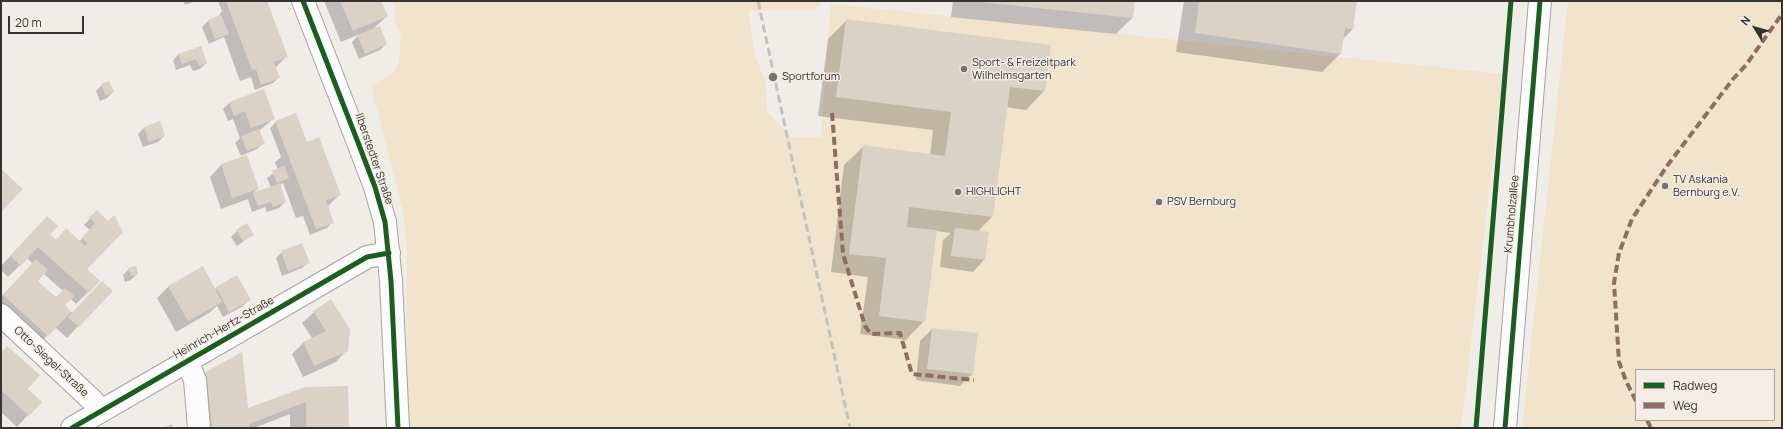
<!DOCTYPE html>
<html>
<head>
<meta charset="utf-8">
<style>
  body { margin:0 }
  #map { position:relative; width:1783px; height:429px; overflow:hidden; background:#f0ece8; font-family:Manrope,sans-serif }
  canvas { display:block }
  .frame { position:absolute; inset:0; border:2px solid #35332f; pointer-events:none }
  .legend { position:absolute; left:1635px; top:369px; width:140px; height:52px; box-sizing:border-box; background:#f3ede5; border:1px solid #a7a39c; margin:0; padding:5px 7px; list-style:none; font-size:12px; color:#35332f }
  .legend li { display:flex; align-items:center; gap:8px; height:20px }
  .legend b { width:20px; border:1px solid #a7a39c }
  .north { position:absolute; left:1735px; top:8px; width:40px; height:40px; -webkit-text-stroke:3px #f3ede5; paint-order:stroke; rotate:307deg; font-size:11px; font-weight:700; line-height:16px; text-align:center; color:#35332f }
  .north::after { content:''; display:block; margin:auto; width:14px; height:18px; background:#35332f; clip-path:polygon(50% 0,100% 100%,50% 72%,0 100%) }
  .scale { position:absolute; left:8px; top:16px; width:76px; height:18px; box-sizing:border-box; border:2px solid #35332f; border-top:0; padding-left:5px; font-size:12px; line-height:14px; white-space:nowrap; color:#35332f; -webkit-text-stroke:3px #f3ede5; paint-order:stroke }
</style>
</head>
<body>
<div id="map">
<canvas width="1783" height="429"></canvas>
<div class="frame"></div>
<ul class="legend">
<li><b style="height:5px;background:#1b5e20"></b>Radweg</li>
<li><b style="height:5px;background:#8d6e63"></b>Weg</li>
</ul>
<div class="north">N</div>
<div class="scale">20 m</div>
</div>
<script>
const ctx = document.querySelector('canvas').getContext('2d');
ctx.lineJoin = 'round';
function fillPath(path, color) { ctx.fillStyle = color; ctx.fill(path, 'evenodd'); }
const shape = rows => new Path2D(rows.map(r => 'M' + r).join(''));
function trace(path, color, width, dash) { ctx.strokeStyle = color; ctx.lineWidth = width; ctx.lineCap = dash ? 'butt' : 'round'; ctx.setLineDash(dash || []); ctx.stroke(path); }
function write(font, color, halo, rows, align = 'center') {
  ctx.font = font + ' Manrope,sans-serif'; ctx.lineWidth = 3; ctx.setLineDash([]); ctx.textBaseline = 'middle'; ctx.strokeStyle = halo; ctx.fillStyle = color; for (const [text, x, y, turn = 0] of rows) {
    ctx.save(); ctx.translate(x, y); ctx.rotate((+turn || 0) * Math.PI / 180); ctx.textAlign = isNaN(turn) ? turn : align; if (halo) ctx.strokeText(text, 0, 0); ctx.fillText(text, 0, 0); ctx.restore();
  }
}
fillPath(shape([
  [393,1,823,1,820,5,813,10,749,11,754,53,766,83,767,112,791,137,821,137,831,4,1503,74,1461,428,406,428,407,246,402,207,371,86,394,72,399,62,401,35,396,24],
  [1568,1,1782,1,1782,428,1522,428],
  [1636,370,1774,370,1774,420,1636,420]
]), '#f2e3cc');
fillPath(shape([
  [183,1,196,1,185,5],
  [218,1,266,1,287,56,275,68,279,77,273,83,255,90,251,77,240,81,224,37,209,44,202,27,208,21,217,18,222,11],
  [324,1,380,1,387,16,372,30,386,44,380,50,359,59,352,42,360,34,341,42],
  [953,1,1134,1,1132,18,1116,34,951,17],
  [1184,1,1356,1,1353,29,1343,39,1341,53,1322,72,1176,52],
  [847,20,1044,91,1026,110,1006,107,992,217,977,232,988,233,984,260,973,272,940,267,943,240,951,233,936,231,924,321,906,340,860,334,868,277,831,272,844,165,863,147,930,155,933,130,818,116,828,39],
  [200,47,206,63,200,69,193,71,190,65,176,70,173,60,179,54],
  [102,85,113,92,107,98,100,101,96,91],
  [263,90,273,119,259,131,263,143,257,149,241,156,235,143,240,138,233,119,228,121,223,109,229,103],
  [276,122,306,142,340,194,327,207,333,222,327,228,310,235,303,216,296,218,283,183,279,185,285,202,279,208,267,212,265,207,252,212,248,199,221,209,210,177,221,165,247,157,258,189,252,194,271,188,267,178,278,170,275,162,281,157,270,128],
  [159,123,164,136,158,142,143,147,138,134,144,128],
  [97,211,108,222,86,269,99,281,76,304,70,298,63,305,72,313,102,282,111,291,67,338,55,327,36,347,1,315,1,297,33,264,27,258,8,277,1,270,1,266,36,229,48,234,56,241,79,242,90,230,84,225],
  [44,274,63,291,56,298,37,281],
  [237,231,252,235,237,246,231,237],
  [282,252,308,262,302,268,282,276,276,258],
  [129,269,137,274,131,280,125,282,123,275],
  [237,277,249,300,243,306,223,317,217,306,209,313,176,332,157,298,169,286,214,290],
  [314,312,347,350,336,362,303,377,292,354,303,343,312,338,302,323],
  [932,329,976,334,972,374,960,386,916,380,920,341],
  [1,354,26,389,28,415,17,427,1,412],
  [206,373,247,409,306,388,348,428,290,428,290,414,254,428,199,428,195,385]
]), '#0003');
fillPath(shape([
  [226,1,267,1,288,57,274,62,280,78,261,85,256,69,252,70],
  [340,1,381,1,388,16,353,31],
  [970,1,1135,1,1133,18],
  [1199,1,1357,1,1353,29,1345,28,1341,54,1195,33],
  [221,15,229,34,215,39,208,20],
  [846,19,1051,45,1045,91,1010,87,993,217,909,207,907,227,937,230,925,322,879,316,886,258,849,254,863,145,945,156,951,112,836,97],
  [380,26,387,44,365,54,357,35],
  [201,46,207,63,199,66,196,59,182,64,178,54],
  [109,81,114,92,106,96,101,84],
  [264,89,275,119,251,128,245,111,234,116,229,102],
  [296,113,307,142,319,137,341,195,326,200,334,223,316,229,275,121],
  [160,121,165,136,149,142,144,127],
  [259,129,265,144,247,151,241,136],
  [247,155,259,189,232,198,221,164],
  [284,166,289,178,277,183,272,171],
  [1,169,23,189,1,212],
  [280,183,286,202,273,207,271,202,258,206,253,193],
  [97,210,108,221,114,215,123,232,87,269,100,281,89,293,38,247,21,266,10,256,47,216,58,226,50,234,56,240,66,228,85,246,88,243,82,238,95,223,89,218],
  [247,223,254,235,243,241,236,230],
  [955,228,989,232,985,260,951,256],
  [302,243,310,263,288,271,281,251],
  [36,259,48,270,38,281,56,297,65,288,74,296,65,305,71,312,48,336,3,295],
  [136,266,138,274,131,276,128,268],
  [203,266,222,302,188,321,168,286],
  [237,275,251,300,229,312,216,287],
  [102,281,113,291,79,327,68,317],
  [331,299,350,329,348,351,314,366,303,342,326,331,313,311],
  [932,328,978,333,973,374,927,369],
  [7,346,40,375,28,389,42,402,29,416,1,390,1,353],
  [242,352,248,408,305,387,348,386,349,428,306,428,306,402,249,424,250,428,212,428,206,372],
  [172,424,174,428,163,428]
]), '#d9d2c5');
const minor = shape([
  [303,1,359,145,375,187,385,222,391,281,398,428],
  [1,315,93,401,100,410],
  [187,360,195,380,199,428],
  [72,428,367,257,389,253],
  [1505,428,1540,1]
]);
trace(minor, '#a6a3a0', 24);
trace(minor, '#fdfcfc', 22);
trace(shape([
  [758,1,850,428]
]), '#c3c2c1', 3, [8, 4]);
trace(shape([
  [832,113,843,254,865,326,871,334,900,333,912,374,974,380],
  [1636,401,1626,381,1619,362,1614,283,1619,253,1632,219,1667,166,1733,79,1746,65,1782,14],
  [1647,420,1651,428]
]), '#8d6e63', 4, [8, 4]);
trace(shape([
  [303,1,359,145,375,187,385,222,391,281,398,428],
  [72,428,367,257,389,253],
  [1476,428,1511,1],
  [1505,428,1540,1]
]), '#1b5e20', 5);
for (const [x, y, r, color] of [
  [964,69,4,"#767470"],
  [773,77,5,"#767470"],
  [1665,186,4,"#767470"],
  [958,192,4,"#767470"],
  [1159,202,4,"#767470"]
]) { const dot = new Path2D(); dot.arc(x, y, r, 0, 2 * Math.PI); ctx.fillStyle = color; ctx.fill(dot); trace(dot, '#f3ede5', 1.5); }
write('11px', '#35332f', '#f3ede5', [
  ["Sport- & Freizeitpark",972,63],
  ["Wilhelmsgarten",972,76],
  ["Sportforum",782,77],
  ["TV Askania",1673,180],
  ["Bernburg e.V.",1673,193],
  ["HIGHLIGHT",966,192],
  ["PSV Bernburg",1167,202]
], 'left');
write('11px', '#35332f', '#f3ede5', [
  ["Ilberstedter Straße",374,159,71],
  ["Krumbholzallee",1512,214,-85],
  ["Heinrich-Hertz-Straße",224,328,-30],
  ["Otto-Siegel-Straße",51,362,43]
]);
</script>
</body>
</html>
